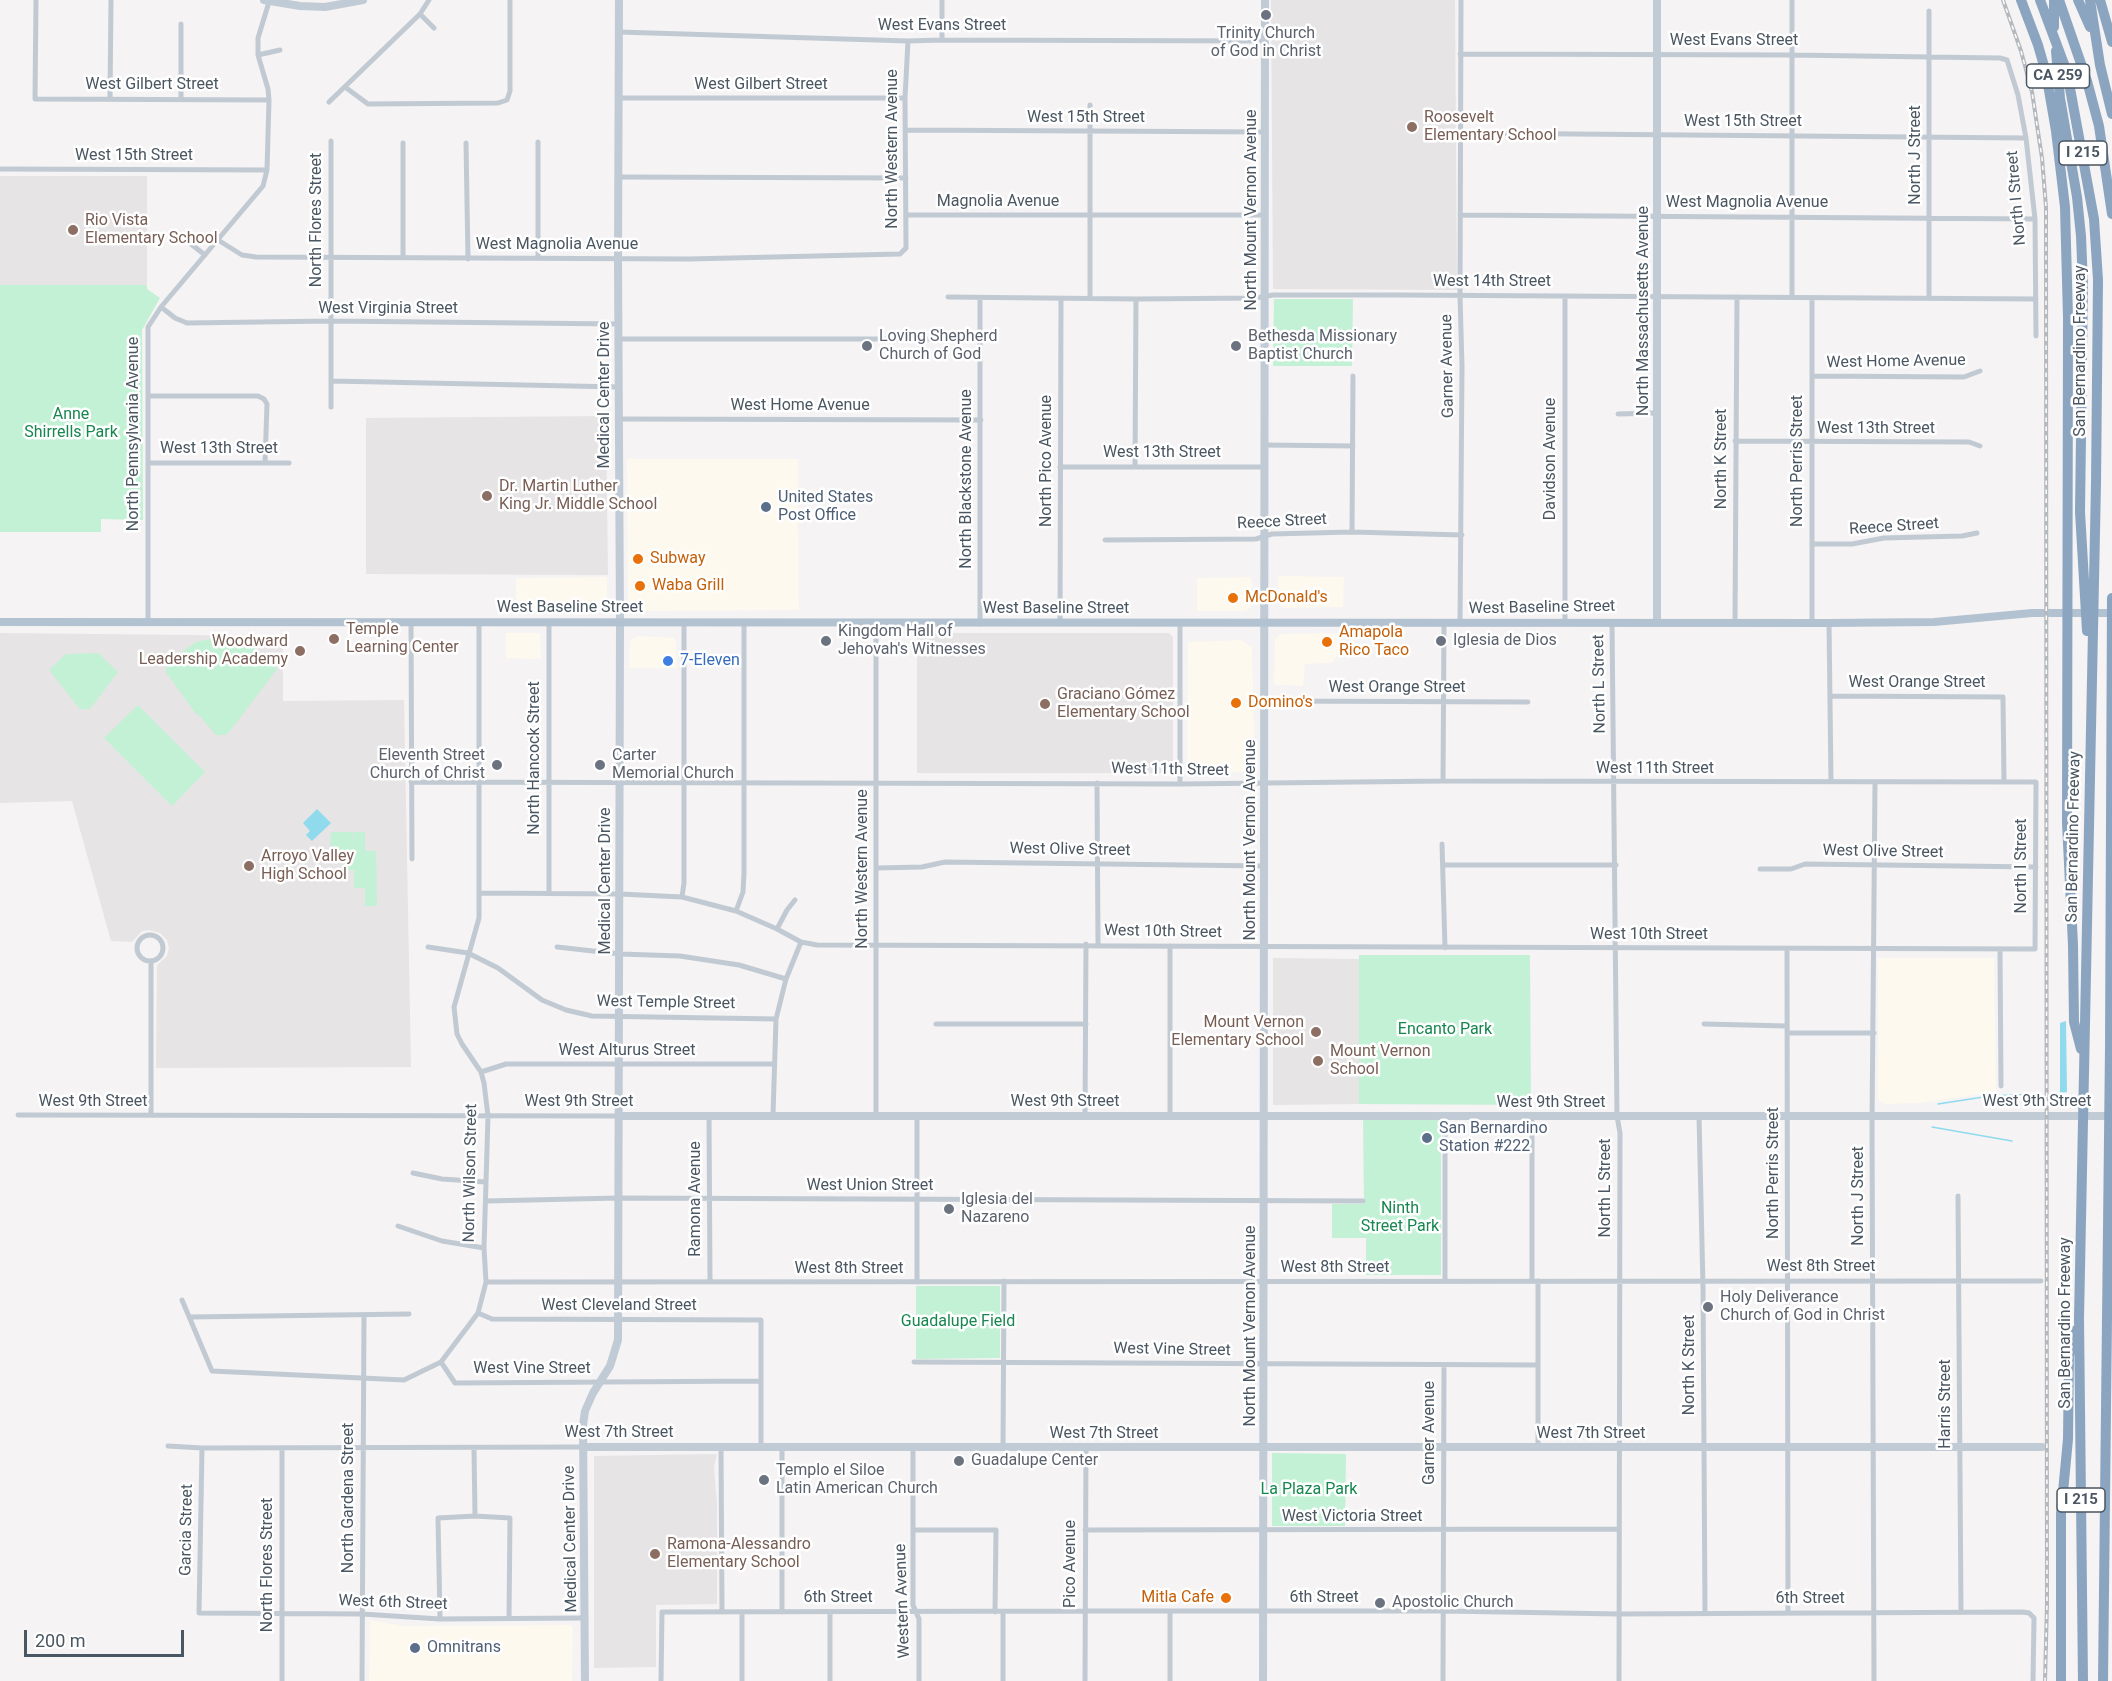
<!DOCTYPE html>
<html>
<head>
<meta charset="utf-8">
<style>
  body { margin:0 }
  #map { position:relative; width:2112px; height:1681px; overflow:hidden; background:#f5f3f3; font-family:Roboto,sans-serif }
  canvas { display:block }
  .scale { position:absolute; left:24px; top:1630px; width:160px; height:27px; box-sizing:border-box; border:3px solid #4a5661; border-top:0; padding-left:8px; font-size:18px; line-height:21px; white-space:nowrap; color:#4a5661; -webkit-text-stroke:4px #fff; paint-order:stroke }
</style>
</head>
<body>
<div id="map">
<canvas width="2112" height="1681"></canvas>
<div class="scale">200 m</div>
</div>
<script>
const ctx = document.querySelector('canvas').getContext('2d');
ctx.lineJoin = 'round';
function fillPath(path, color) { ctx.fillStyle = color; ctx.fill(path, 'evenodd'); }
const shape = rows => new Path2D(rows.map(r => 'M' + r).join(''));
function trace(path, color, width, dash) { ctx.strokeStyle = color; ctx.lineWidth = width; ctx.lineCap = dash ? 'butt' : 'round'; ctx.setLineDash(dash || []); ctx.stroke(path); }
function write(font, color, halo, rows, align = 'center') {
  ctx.font = font + ' Roboto,sans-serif'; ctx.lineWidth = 5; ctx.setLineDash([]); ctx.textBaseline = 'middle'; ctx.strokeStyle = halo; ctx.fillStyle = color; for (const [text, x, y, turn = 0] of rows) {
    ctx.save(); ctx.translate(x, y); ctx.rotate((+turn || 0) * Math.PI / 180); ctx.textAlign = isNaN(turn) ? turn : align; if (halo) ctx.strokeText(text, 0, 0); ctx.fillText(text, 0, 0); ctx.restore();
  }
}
fillPath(shape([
  [627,459,798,459,799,610,634,611,628,604],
  [1278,576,1344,577,1343,607,1285,608,1279,606],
  [607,577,607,607,605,611,516,610,516,579,519,578],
  [1250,577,1252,581,1252,605,1249,609,1245,611,1197,611,1197,578],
  [506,633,540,633,541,659,506,658],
  [1323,633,1338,634,1338,653,1334,661,1330,663,1305,664,1303,686,1276,685,1274,683,1275,639,1280,634],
  [637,636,674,638,676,643,677,668,629,668,630,641],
  [1241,640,1252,647,1255,766,1252,771,1247,772,1187,771,1188,642],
  [1878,958,1994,958,1996,1092,1920,1103,1885,1104,1878,1099],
  [370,1620,402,1626,571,1625,573,1628,572,1681,369,1681]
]), '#fdf9ef');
fillPath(shape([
  [1271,0,1455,0,1457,290,1273,289],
  [0,176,147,176,147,285,0,285],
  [606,416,608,575,366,574,366,418],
  [0,633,283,636,283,701,404,700,411,1067,156,1068,157,965,167,956,169,948,167,940,160,933,149,930,142,931,132,942,111,941,72,801,0,803],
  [917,633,1169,633,1173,637,1173,771,1171,773,917,773],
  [1273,958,1359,959,1359,1104,1273,1105],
  [717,1454,714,1467,717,1504,717,1604,656,1605,656,1667,594,1668,594,1456]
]), '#e6e4e5');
fillPath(shape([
  [0,285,147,285,147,289,160,298,142,330,143,520,101,519,101,532,0,532],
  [1274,299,1353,299,1352,366,1273,366],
  [220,637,231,638,245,642,256,649,277,669,230,731,226,735,216,735,198,714,196,714,166,672,166,668,186,649,196,642],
  [98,653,118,672,90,709,80,709,49,670,66,654],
  [138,705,205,772,172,806,104,738],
  [331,832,353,832,353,848,354,832,365,832,365,851,376,851,377,906,365,906,365,888,354,888,354,870,342,870,342,851,330,851],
  [1359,955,1530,955,1531,1105,1359,1104],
  [1363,1120,1441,1120,1441,1275,1366,1275,1366,1238,1332,1238,1332,1204,1364,1204],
  [916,1286,1000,1286,1000,1358,916,1359],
  [1272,1453,1346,1454,1345,1526,1272,1526]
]), '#c3f1d5');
fillPath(shape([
  [317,809,331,823,312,841,306,835,310,831,303,823],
  [2066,1021,2067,1092,2060,1093,2060,1023]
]), '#90daee');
trace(shape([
  [1938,1104,1990,1096,2037,1094],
  [1932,1127,2012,1141]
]), '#90daee', 1.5);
trace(shape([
  [36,0,35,99,269,100],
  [942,0,942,40],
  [1792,0,1792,297],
  [1929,11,1929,298],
  [420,14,434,28],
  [181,24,181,98],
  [619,32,908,41,942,40,1266,41],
  [1460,54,1791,55,2000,58,2007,60,2018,95,2026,138,2035,219,2036,336],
  [258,55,280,50],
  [345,87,368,104,498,103,507,100,510,91,510,0],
  [618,98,905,98],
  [110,99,111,0],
  [329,102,420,14,429,0],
  [906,130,1266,132],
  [1460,133,2026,138],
  [331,141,331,407],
  [538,142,538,258],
  [403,143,403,258],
  [466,143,468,259],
  [0,169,267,170],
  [618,177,906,178],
  [906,215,1264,215],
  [1460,215,2035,219],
  [218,240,242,255,256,257,689,259,900,254,906,248,905,98,908,41],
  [179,241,187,241,205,255],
  [948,297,1136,299,1256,298,1273,295,1400,295,2036,299],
  [980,298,980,624],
  [1090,298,1090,105],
  [1812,298,1812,623],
  [161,307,175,318,187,323,331,321,619,324],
  [619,339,980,339],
  [1812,376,1964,377,1980,371],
  [331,381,619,387],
  [148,396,258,396,264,399,267,404,265,463],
  [1618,414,1657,413],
  [619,419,981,420],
  [1735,441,1969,442,1980,446],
  [1264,445,1353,446],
  [148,463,289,463],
  [1060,467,1264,467],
  [1135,467,1136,299],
  [1352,532,1353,376],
  [1105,540,1256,539,1272,534,1352,532,1462,535],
  [1812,544,1852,544,1884,538,1962,536,1977,533],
  [148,622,148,327,161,307,263,186,267,170,269,100,268,89,258,55,258,38,269,2],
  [411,622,412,859],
  [1565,622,1565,296],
  [1612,622,1617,1116,1620,1133,1619,1681],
  [1735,622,1737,297],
  [549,623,549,893],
  [1829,623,1831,782],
  [1060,624,1061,299],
  [1460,624,1462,366,1460,296,1461,0],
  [1831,696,2003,697,2004,782],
  [1265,701,1528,702],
  [1443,781,1444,624],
  [411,782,1180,784,1443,781,2036,782,2035,949,817,945,801,942,777,929,736,911,682,897,620,894,480,893],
  [1097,783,1098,944],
  [1180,784,1180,624],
  [1442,844,1445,948],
  [1443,865,1616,865],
  [876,868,922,867,945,862,1265,866],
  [1760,869,1791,869,1805,864,2036,867],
  [682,897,684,883,684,623],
  [736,911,743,892,744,873,744,623],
  [777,929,787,910,795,900],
  '137 948a13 13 0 1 1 26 0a13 13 0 1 1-26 0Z',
  [428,947,468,953,498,968,542,1000,566,1010,592,1016,776,1019],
  [557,947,620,954,680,956,739,965,786,979],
  [1787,949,1788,1613],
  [2000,949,2001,1086],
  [936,1024,1086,1024],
  [1704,1024,1787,1026],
  [1787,1033,1874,1033],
  [481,1072,506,1064,774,1064],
  [18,1115,619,1116],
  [151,1115,151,961],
  [709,1115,710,1282],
  [773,1115,776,1019,786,979,801,942],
  [876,1116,876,623],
  [917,1116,917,1282],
  [1085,1116,1086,944],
  [1170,1116,1170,946],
  [1445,1116,1445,1281],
  [1699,1116,1703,1287,1705,1613],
  [413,1173,442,1179,486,1182],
  [1958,1196,1961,1612],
  [486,1201,619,1198,1363,1201],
  [398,1226,442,1241,484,1248],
  [1532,1281,1532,1116],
  [1538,1281,1538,1448],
  [486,1282,2041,1281],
  [182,1300,212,1371,404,1380,441,1362,478,1313,486,1282,484,1248,488,1116,484,1083,481,1072,462,1044,457,1034,454,1007,479,918,479,623],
  [478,1313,492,1319,761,1320,761,1447],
  [190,1317,409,1314],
  [441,1362,455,1383,760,1381],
  [914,1362,1538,1365],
  [168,1446,202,1448,583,1447],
  [721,1447,722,1612],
  [782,1447,782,1612],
  [913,1447,913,1605,919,1619,919,1681],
  [1003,1447,1004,1281],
  [202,1448,199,1613,362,1614,440,1619,585,1618],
  [282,1448,282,1681],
  [474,1448,475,1516],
  [913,1530,996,1530,995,1612],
  [1085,1530,1619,1529],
  [440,1619,438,1518,475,1516,510,1518,509,1618],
  [362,1681,364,1315],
  [661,1681,662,1612,1085,1611,1443,1611,1619,1614,2023,1612,2029,1613,2034,1618,2033,1681],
  [742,1681,742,1612],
  [830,1681,830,1612],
  [1003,1681,1003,1612],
  [1085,1681,1086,1447],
  [1170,1681,1170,1611],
  [1443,1681,1444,1365],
  [1874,1681,1872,1124,1875,783]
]), '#c1cad2', 5);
trace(shape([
  [264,0,300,6,325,7,363,0],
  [1657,0,1657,622],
  [619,1116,2112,1116],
  [583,1447,2042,1447],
  [585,1681,583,1425,585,1411,593,1393,610,1366,618,1340,620,623,618,259,619,0],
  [1263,1681,1265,0]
]), '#c1cbd6', 8);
trace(shape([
  [0,622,1829,623,1934,622,2032,613,2112,613]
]), '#b3c2d1', 8);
trace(shape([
  [2021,0,2038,45,2046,73,2056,131,2065,207,2068,318,2067,823,2073,945,2074,1022,2081,1049],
  [2040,0,2067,72,2094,219,2098,280,2096,483,2079,1318,2083,1681],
  [2054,0,2054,27],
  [2059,0,2087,81,2099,126,2112,214],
  [2078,0,2090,27],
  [2090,0,2100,65,2112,114],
  [2100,0,2112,42],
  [2056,51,2060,98,2077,197,2081,236,2083,285,2080,512,2087,631],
  [2061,1681,2061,1513,2068,1439,2069,1355,2076,1330],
  [2103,1681,2110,1047,2112,598]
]), '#8ba5c1', 10);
const rail = shape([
  [2003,0,2021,51,2032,92,2042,158,2046,207,2047,1604,2045,1681]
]);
trace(rail, '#b5b8bd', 4);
trace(rail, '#fff', 1.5, [4.5]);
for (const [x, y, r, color] of [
  [1266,15,6,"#6b7280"],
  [1412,127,6,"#8d6e63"],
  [73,230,6,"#8d6e63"],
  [867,346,6,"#6b7280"],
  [1236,346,6,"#6b7280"],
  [487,496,6,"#8d6e63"],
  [766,507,6,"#5c6f8a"],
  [638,559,6,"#e8710a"],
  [640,586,6,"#e8710a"],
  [1233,598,6,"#e8710a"],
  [334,639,6,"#8d6e63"],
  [826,641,6,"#6b7280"],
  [1441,641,6,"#6b7280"],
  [1327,642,6,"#e8710a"],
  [300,651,6,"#8d6e63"],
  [668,661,6,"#3f7fe0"],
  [1236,703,6,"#e8710a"],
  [1045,704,6,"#8d6e63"],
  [497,765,6,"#6b7280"],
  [600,765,6,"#6b7280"],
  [249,866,6,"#8d6e63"],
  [1316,1032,6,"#8d6e63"],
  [1318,1061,6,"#8d6e63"],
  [1427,1138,6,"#5c6f8a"],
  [949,1209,6,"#6b7280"],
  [1708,1307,6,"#6b7280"],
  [959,1461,6,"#6b7280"],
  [764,1480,6,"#6b7280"],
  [655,1554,6,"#8d6e63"],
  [1226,1598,6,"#e8710a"],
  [1380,1603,6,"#6b7280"],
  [415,1648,6,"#5c6f8a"]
]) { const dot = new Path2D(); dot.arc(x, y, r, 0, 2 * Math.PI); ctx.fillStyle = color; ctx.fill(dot); trace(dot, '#fff', 2); }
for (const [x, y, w] of [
  [2058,76,63],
  [2083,153,48],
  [2081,1500,48]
]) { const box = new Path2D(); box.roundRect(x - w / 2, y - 12, w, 24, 4.5); ctx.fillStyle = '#fff'; ctx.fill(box); trace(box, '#4a5661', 1.5); }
write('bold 15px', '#4a5661', null, [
  ["CA 259",2058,76],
  ["I 215",2083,153],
  ["I 215",2081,1500]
]);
write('16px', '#4a5661', '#fff', [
  ["West Evans Street",942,26],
  ["West Evans Street",1734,41],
  ["West Gilbert Street",152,85],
  ["West Gilbert Street",761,85],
  ["West 15th Street",1086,118],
  ["West 15th Street",1743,122],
  ["North Western Avenue",893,149,-90],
  ["North J Street",1916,155,-90],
  ["West 15th Street",134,156],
  ["North I Street",2017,198,-95],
  ["Magnolia Avenue",998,202],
  ["West Magnolia Avenue",1747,203],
  ["North Mount Vernon Avenue",1252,210,-90],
  ["North Flores Street",317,220,-90],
  ["West Magnolia Avenue",557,245],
  ["West 14th Street",1492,282],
  ["West Virginia Street",388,309],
  ["North Massachusetts Avenue",1644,311,-90],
  ["San Bernardino Freeway",2081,351,-90],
  ["West Home Avenue",1896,362,-1],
  ["Garner Avenue",1448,366,-91],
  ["Medical Center Drive",605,395,-90],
  ["West Home Avenue",800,406],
  ["West 13th Street",1876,429],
  ["North Pennsylvania Avenue",134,434,-90],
  ["West 13th Street",219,449],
  ["West 13th Street",1162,453],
  ["Davidson Avenue",1551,459,-90],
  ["North K Street",1722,459,-90],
  ["North Pico Avenue",1047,461,-90],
  ["North Perris Street",1798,461,-90],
  ["North Blackstone Avenue",967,479,-90],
  ["Reece Street",1282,522,-3],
  ["Reece Street",1894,527,-4],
  ["West Baseline Street",570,608],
  ["West Baseline Street",1542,608,-1],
  ["West Baseline Street",1056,609],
  ["West Orange Street",1917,683],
  ["North L Street",1600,684,-91],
  ["West Orange Street",1397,688],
  ["North Hancock Street",535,758,-90],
  ["West 11th Street",1655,769],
  ["West 11th Street",1170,770,1],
  ["San Bernardino Freeway",2074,837,-89],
  ["North Mount Vernon Avenue",1251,840,-90],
  ["West Olive Street",1070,850,1],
  ["West Olive Street",1883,852,1],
  ["North I Street",2022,866,-90],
  ["North Western Avenue",863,869,-90],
  ["Medical Center Drive",606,881,-90],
  ["West 10th Street",1163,932,1],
  ["West 10th Street",1649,935],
  ["West Temple Street",666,1003,1],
  ["West Alturus Street",627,1051],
  ["West 9th Street",93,1102],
  ["West 9th Street",579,1102],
  ["West 9th Street",1065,1102],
  ["West 9th Street",2037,1102],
  ["West 9th Street",1551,1103],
  ["North Wilson Street",471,1173,-89],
  ["North Perris Street",1774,1173,-90],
  ["West Union Street",870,1186],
  ["North L Street",1606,1188,-90],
  ["North J Street",1859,1196,-90],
  ["Ramona Avenue",696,1199,-90],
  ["West 8th Street",1821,1267],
  ["West 8th Street",1335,1268],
  ["West 8th Street",849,1269],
  ["West Cleveland Street",619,1306],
  ["San Bernardino Freeway",2066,1323,-90],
  ["North Mount Vernon Avenue",1251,1326,-90],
  ["West Vine Street",1172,1350,1],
  ["North K Street",1690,1365,-90],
  ["West Vine Street",532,1369],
  ["Harris Street",1946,1404,-90],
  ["West 7th Street",619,1433],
  ["Garner Avenue",1430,1433,-90],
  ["West 7th Street",1104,1434],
  ["West 7th Street",1591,1434],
  ["North Gardena Street",349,1498,-90],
  ["West Victoria Street",1352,1517],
  ["Garcia Street",187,1530,-89],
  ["Medical Center Drive",571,1539,-91],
  ["Pico Avenue",1071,1564,-90],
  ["North Flores Street",268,1565,-90],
  ["6th Street",838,1598],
  ["6th Street",1324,1598],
  ["6th Street",1810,1599],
  ["Western Avenue",903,1601,-92],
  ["West 6th Street",393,1603,2]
]);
write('16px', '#5b616d', '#fff', [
  ["Trinity Church",1266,34,"center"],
  ["of God in Christ",1266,52,"center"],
  ["Loving Shepherd",879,337],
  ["Church of God",879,355],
  ["Bethesda Missionary",1248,337],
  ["Baptist Church",1248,355],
  ["Kingdom Hall of",838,632],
  ["Jehovah's Witnesses",838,650],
  ["Iglesia de Dios",1453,641],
  ["Eleventh Street",485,756,"right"],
  ["Church of Christ",485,774,"right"],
  ["Carter",612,756],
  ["Memorial Church",612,774],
  ["Iglesia del",961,1200],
  ["Nazareno",961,1218],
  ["Holy Deliverance",1720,1298],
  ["Church of God in Christ",1720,1316],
  ["Guadalupe Center",971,1461],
  ["Templo el Siloe",776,1471],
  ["Latin American Church",776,1489],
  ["Apostolic Church",1392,1603]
], 'left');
write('16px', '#785e54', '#fff', [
  ["Roosevelt",1424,118],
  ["Elementary School",1424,136],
  ["Rio Vista",85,221],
  ["Elementary School",85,239],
  ["Dr. Martin Luther",499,487],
  ["King Jr. Middle School",499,505],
  ["Temple",346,630],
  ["Learning Center",346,648],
  ["Woodward",288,642,"right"],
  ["Leadership Academy",288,660,"right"],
  ["Graciano Gómez",1057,695],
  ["Elementary School",1057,713],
  ["Arroyo Valley",261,857],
  ["High School",261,875],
  ["Mount Vernon",1304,1023,"right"],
  ["Elementary School",1304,1041,"right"],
  ["Mount Vernon",1330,1052],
  ["School",1330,1070],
  ["Ramona-Alessandro",667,1545],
  ["Elementary School",667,1563]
], 'left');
write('16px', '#17864f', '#fff', [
  ["Anne",71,415],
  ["Shirrells Park",71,433],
  ["Encanto Park",1445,1030],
  ["Ninth",1400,1209],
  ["Street Park",1400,1227],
  ["Guadalupe Field",958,1322],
  ["La Plaza Park",1309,1490]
]);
write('16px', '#4e5e75', '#fff', [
  ["United States",778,498],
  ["Post Office",778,516],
  ["San Bernardino",1439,1129],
  ["Station #222",1439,1147],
  ["Omnitrans",427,1648]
], 'left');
write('16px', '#c56008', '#fff', [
  ["Subway",650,559],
  ["Waba Grill",652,586],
  ["McDonald's",1245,598],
  ["Amapola",1339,633],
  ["Rico Taco",1339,651],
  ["Domino's",1248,703],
  ["Mitla Cafe",1214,1598,"right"]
], 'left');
write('16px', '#366cbe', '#fff', [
  ["7-Eleven",680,661]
], 'left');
</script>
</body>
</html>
